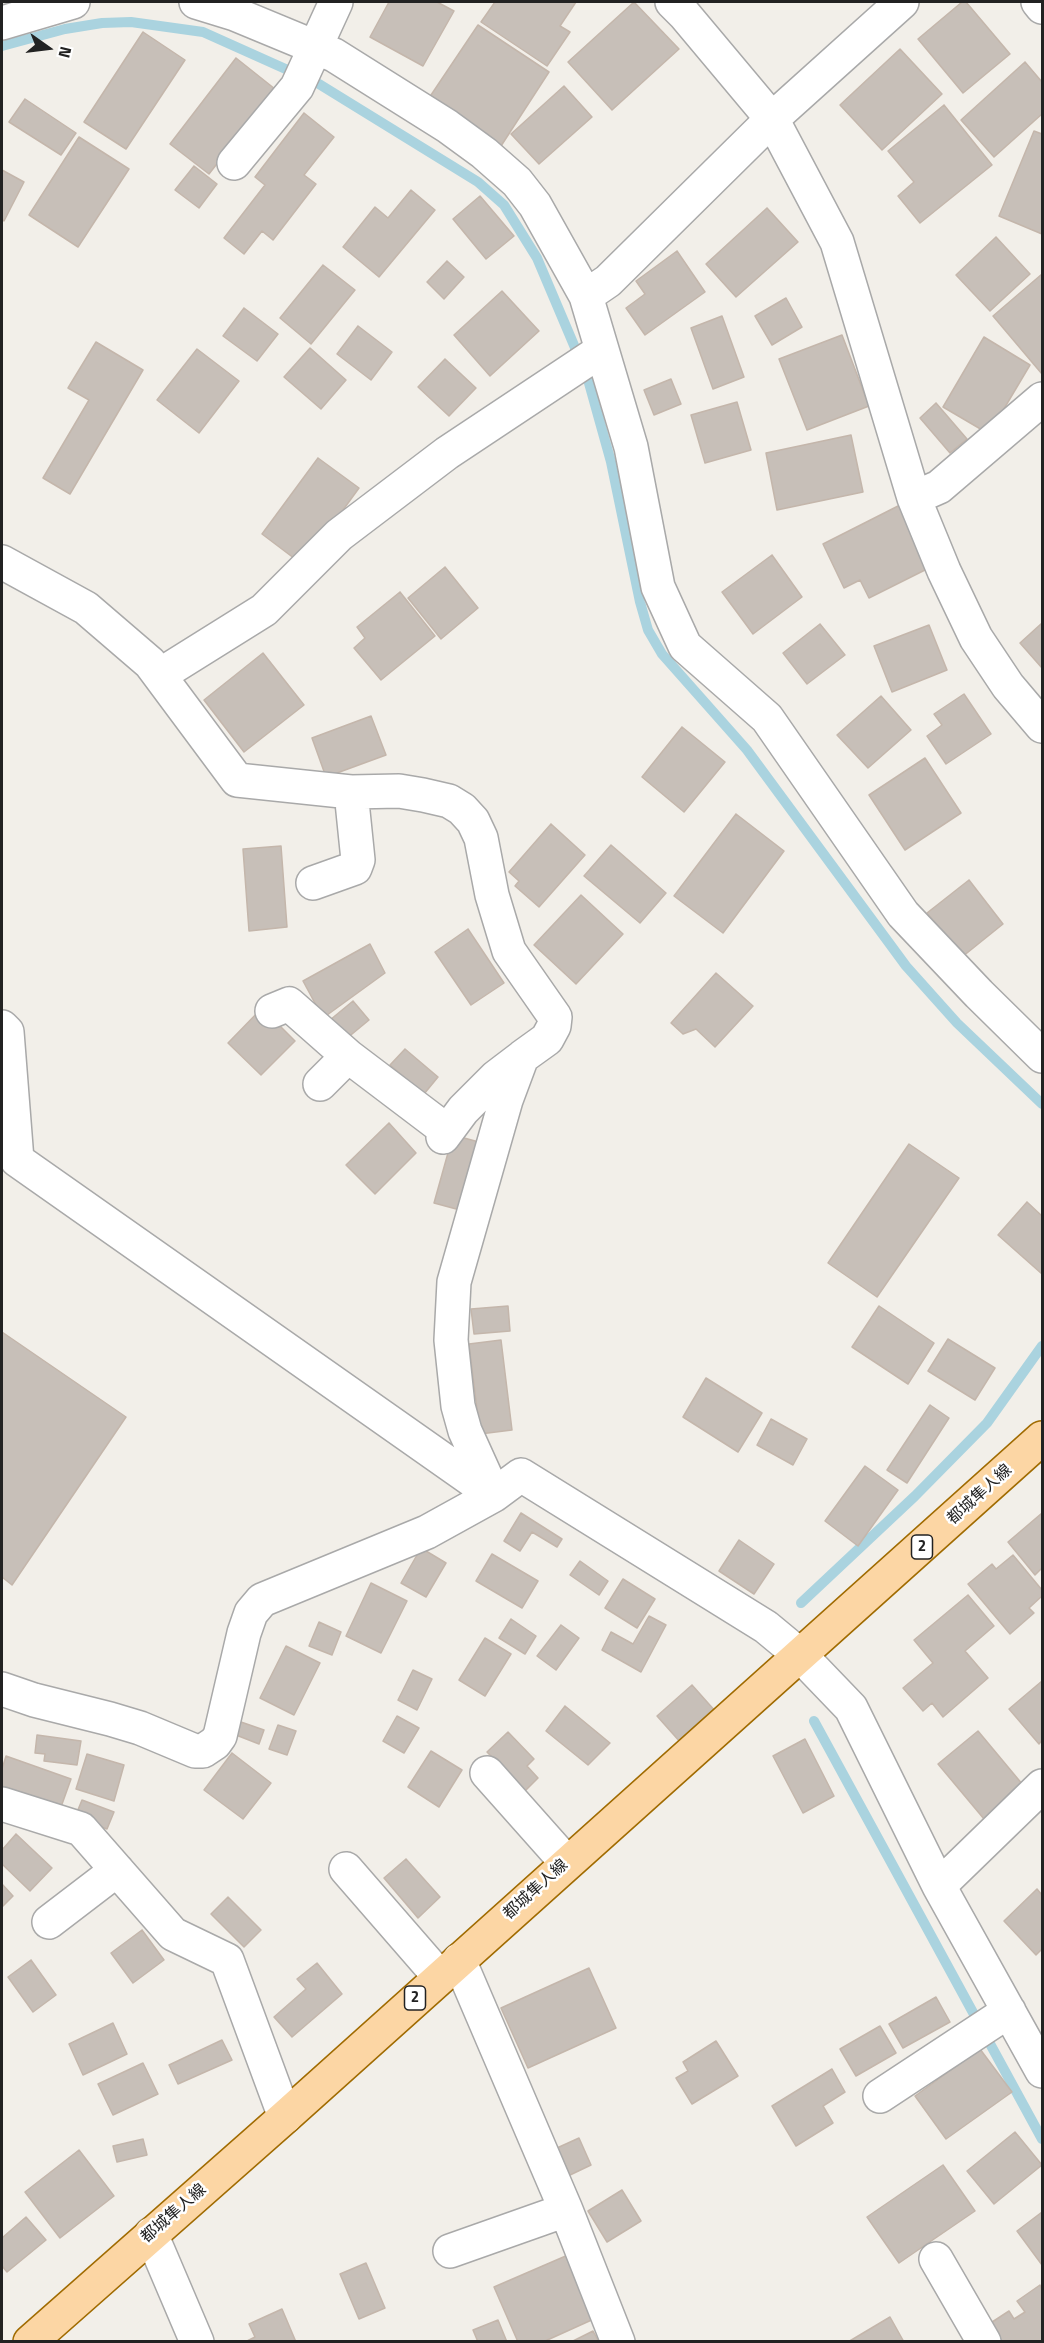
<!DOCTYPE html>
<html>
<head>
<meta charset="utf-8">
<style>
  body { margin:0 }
  #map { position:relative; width:1044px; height:2343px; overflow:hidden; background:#f2efe9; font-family:"Titillium Web",sans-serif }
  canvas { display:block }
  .frame { position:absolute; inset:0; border:3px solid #222; pointer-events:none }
  .north { position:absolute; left:18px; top:18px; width:60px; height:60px; -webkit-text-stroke:4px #fff; paint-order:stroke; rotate:104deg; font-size:16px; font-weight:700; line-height:24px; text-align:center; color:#222 }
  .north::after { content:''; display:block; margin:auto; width:21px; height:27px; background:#222; clip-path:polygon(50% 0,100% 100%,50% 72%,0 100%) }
</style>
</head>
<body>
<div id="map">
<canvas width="1044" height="2343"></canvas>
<div class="frame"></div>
<div class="north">N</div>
</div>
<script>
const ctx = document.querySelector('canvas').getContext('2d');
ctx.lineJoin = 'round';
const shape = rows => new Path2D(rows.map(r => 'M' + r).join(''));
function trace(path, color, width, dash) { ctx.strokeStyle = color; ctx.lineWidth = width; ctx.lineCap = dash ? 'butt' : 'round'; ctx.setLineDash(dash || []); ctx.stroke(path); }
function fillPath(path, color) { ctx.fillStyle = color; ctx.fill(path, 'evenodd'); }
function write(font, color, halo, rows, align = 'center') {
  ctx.font = font + ' "Titillium Web","Noto Sans JP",sans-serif'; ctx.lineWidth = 5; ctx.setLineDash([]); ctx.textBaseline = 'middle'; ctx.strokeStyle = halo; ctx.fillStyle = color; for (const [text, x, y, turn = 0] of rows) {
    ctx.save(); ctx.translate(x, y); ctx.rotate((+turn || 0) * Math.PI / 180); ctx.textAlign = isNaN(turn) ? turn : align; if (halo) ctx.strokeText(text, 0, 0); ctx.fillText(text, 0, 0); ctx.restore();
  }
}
trace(shape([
  [2,46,65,29,102,23,131,22,203,32,319,84,478,182,504,205,537,258,587,376,611,462,640,602,648,630,662,654,747,750,906,966,957,1023,1042,1104],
  [801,1603,915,1496,987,1423,1042,1346],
  [814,1721,1042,2139]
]), '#aad3df', 10);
const building = shape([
  [389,2,437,2,454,11,423,66,370,37,389,2],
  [495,2,576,2,560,26,570,32,547,66,481,22,495,2],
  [634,2,679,49,612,110,568,62,634,2],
  [962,2,966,2,1010,54,963,93,918,39,962,2],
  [478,25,549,72,501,146,429,98,478,25],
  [143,32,185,60,126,149,84,122,143,32],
  [900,49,942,94,882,150,840,105,900,49],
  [236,58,275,89,209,174,170,144,236,58],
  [1025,62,1042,82,1042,114,994,157,961,120,1025,62],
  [564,86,592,117,539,164,511,134,564,86],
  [25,99,76,133,61,155,9,122,25,99],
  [944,105,992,165,920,223,898,196,914,182,888,151,944,105],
  [304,113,334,137,304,175,316,184,273,240,262,231,244,254,224,238,265,185,255,177,304,113],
  [1034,131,1042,134,1042,234,999,216,1034,131],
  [79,137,129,169,78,247,29,215,79,137],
  [194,166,217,184,199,208,175,190,194,166],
  [2,170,24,182,4,221,2,219,2,170],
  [411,190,435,210,379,277,343,247,375,207,388,218,411,190],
  [480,196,514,236,486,259,453,219,480,196],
  [767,208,798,242,736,297,706,264,767,208],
  [996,237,1030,274,990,311,956,275,996,237],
  [677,251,705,292,645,335,626,308,645,294,636,281,677,251],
  [447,261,464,277,444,299,427,282,447,261],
  [323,265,355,290,311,344,280,318,323,265],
  [1042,274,1042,374,993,316,1042,274],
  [502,291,539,331,490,376,454,335,502,291],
  [786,298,802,327,772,345,755,316,786,298],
  [244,308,278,334,257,361,223,336,244,308],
  [722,316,744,377,713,389,691,328,722,316],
  [358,326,392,352,371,380,337,354,358,326],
  [842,335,869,406,807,430,779,359,842,335],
  [984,337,1030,365,989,434,943,407,984,337],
  [96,342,143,370,70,494,43,478,89,400,68,388,96,342],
  [310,348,346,380,321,409,284,377,310,348],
  [197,349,239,381,199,433,157,400,197,349],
  [445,359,476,388,449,416,418,387,445,359],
  [671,379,681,404,654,415,644,390,671,379],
  [737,402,751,450,705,463,691,415,737,402],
  [936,403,967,439,950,453,920,418,936,403],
  [851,435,863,492,777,510,766,453,851,435],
  [318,458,359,488,303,565,262,534,318,458],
  [902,504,933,566,869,598,860,580,844,588,823,544,902,504],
  [772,555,802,597,753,634,722,592,772,555],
  [445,567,478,608,441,639,408,598,445,567],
  [400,592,435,636,381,680,354,648,365,638,357,627,400,592],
  [1042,623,1042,668,1020,643,1042,623],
  [820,624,845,655,807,684,783,653,820,624],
  [929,625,947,670,892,692,874,646,929,625],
  [263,653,304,705,244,752,204,700,263,653],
  [964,694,991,734,946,764,927,736,942,725,934,714,964,694],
  [881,696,911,730,868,768,837,735,881,696],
  [371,716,386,755,326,777,312,738,371,716],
  [682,727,725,762,684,812,642,777,682,727],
  [925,758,961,813,905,850,869,795,925,758],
  [736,814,784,851,723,933,674,896,736,814],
  [551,824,585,855,539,907,515,886,519,881,509,872,551,824],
  [611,845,666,893,640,923,584,876,611,845],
  [281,846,287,927,249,931,243,849,281,846],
  [969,880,1003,924,962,957,927,913,969,880],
  [581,895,623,934,576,984,534,945,581,895],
  [468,929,504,983,471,1005,435,952,468,929],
  [370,944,385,973,323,1018,303,981,370,944],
  [716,973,753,1006,715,1047,696,1029,683,1034,671,1023,716,973],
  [353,1001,369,1020,346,1039,330,1020,353,1001],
  [262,1008,295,1041,261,1075,228,1043,262,1008],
  [405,1049,438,1077,424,1094,390,1065,405,1049],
  [389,1123,416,1153,375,1194,346,1165,389,1123],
  [453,1135,490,1145,471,1213,434,1203,453,1135],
  [909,1144,959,1178,877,1297,828,1263,909,1144],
  [1027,1202,1042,1216,1042,1274,998,1235,1027,1202],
  [508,1306,510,1331,474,1334,471,1309,508,1306],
  [879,1306,934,1343,908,1384,852,1347,879,1306],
  [2,1332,126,1417,12,1585,2,1577,2,1332],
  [948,1339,995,1368,975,1400,928,1371,948,1339],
  [501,1340,512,1430,480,1434,469,1344,501,1340],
  [706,1378,762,1413,738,1452,683,1417,706,1378],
  [930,1405,949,1418,907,1483,887,1470,930,1405],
  [771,1419,807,1439,793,1465,757,1445,771,1419],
  [865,1466,898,1490,858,1546,825,1521,865,1466],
  [521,1513,562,1539,557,1547,532,1532,520,1551,504,1541,521,1513],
  [1042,1513,1042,1568,1035,1575,1008,1542,1042,1513],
  [739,1540,774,1564,754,1594,719,1571,739,1540],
  [421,1548,446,1563,426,1597,401,1583,421,1548],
  [492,1554,538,1581,522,1608,476,1581,492,1554],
  [1013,1555,1042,1590,1042,1596,1029,1608,1034,1613,1010,1634,968,1584,992,1564,996,1569,1013,1555],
  [580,1561,608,1581,599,1595,570,1575,580,1561],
  [623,1579,655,1599,637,1628,605,1608,623,1579],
  [371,1583,407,1601,381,1653,346,1636,371,1583],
  [968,1595,994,1626,965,1651,988,1678,943,1717,932,1703,923,1711,903,1688,933,1663,914,1640,968,1595],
  [649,1616,666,1625,641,1672,602,1650,611,1632,633,1644,649,1616],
  [511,1619,536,1636,525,1654,499,1638,511,1619],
  [319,1622,341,1632,332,1655,309,1646,319,1622],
  [561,1625,579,1638,556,1670,537,1656,561,1625],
  [485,1638,511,1654,485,1696,459,1680,485,1638],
  [286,1646,320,1663,294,1715,260,1698,286,1646],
  [413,1670,432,1679,417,1710,398,1700,413,1670],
  [1042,1681,1042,1740,1039,1744,1009,1709,1042,1681],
  [692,1685,716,1712,681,1743,657,1716,692,1685],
  [565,1706,610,1743,588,1765,546,1731,565,1706],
  [397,1716,419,1728,404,1753,383,1741,397,1716],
  [241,1722,264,1730,259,1744,236,1735,241,1722],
  [278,1725,296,1731,287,1755,269,1749,278,1725],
  [978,1731,1023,1785,984,1819,938,1764,978,1731],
  [508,1732,534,1759,527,1766,538,1778,525,1791,487,1752,508,1732],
  [37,1735,81,1741,77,1765,44,1761,45,1754,35,1753,37,1735],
  [805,1739,834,1796,803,1813,773,1756,805,1739],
  [431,1751,462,1770,439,1807,408,1787,431,1751],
  [232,1753,271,1783,243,1819,204,1790,232,1753],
  [87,1754,124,1765,114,1801,76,1789,87,1754],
  [6,1756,71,1779,61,1807,2,1786,2,1769,6,1756],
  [82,1800,114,1812,107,1829,75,1817,82,1800],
  [16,1834,52,1868,30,1891,2,1864,2,1850,16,1834],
  [406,1859,440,1897,418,1918,384,1878,406,1859],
  [2,1884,13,1896,2,1907,2,1884],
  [1037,1889,1042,1895,1042,1949,1036,1955,1004,1921,1037,1889],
  [228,1897,261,1930,244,1947,211,1914,228,1897],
  [142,1930,164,1960,133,1983,111,1953,142,1930],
  [31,1960,56,1995,33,2012,8,1977,31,1960],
  [317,1963,342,1994,292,2037,274,2017,306,1989,297,1979,317,1963],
  [589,1968,616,2028,528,2068,501,2008,589,1968],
  [936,1997,950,2022,903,2048,889,2024,936,1997],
  [113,2023,127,2054,83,2075,69,2044,113,2023],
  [880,2026,896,2053,856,2076,840,2049,880,2026],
  [222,2040,232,2060,178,2084,169,2065,222,2040],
  [716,2041,738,2076,692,2104,676,2078,688,2071,683,2062,716,2041],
  [980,2049,1012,2092,946,2139,915,2096,980,2049],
  [143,2063,158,2094,113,2115,98,2084,143,2063],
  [832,2069,845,2092,823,2106,833,2123,796,2146,772,2106,832,2069],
  [1015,2132,1042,2165,994,2204,967,2171,1015,2132],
  [579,2138,591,2165,570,2175,557,2148,579,2138],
  [143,2139,147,2155,117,2162,113,2146,143,2139],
  [79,2150,114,2196,60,2238,25,2192,79,2150],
  [943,2165,975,2211,899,2263,867,2217,943,2165],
  [622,2190,641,2221,607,2242,588,2211,622,2190],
  [1042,2212,1042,2265,1017,2231,1042,2212],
  [26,2217,46,2240,7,2272,2,2266,2,2238,26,2217],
  [568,2255,596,2318,543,2342,518,2342,494,2287,568,2255],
  [366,2263,385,2308,359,2319,340,2274,366,2263],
  [1040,2285,1042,2290,1042,2342,996,2342,986,2326,1009,2311,1014,2319,1025,2312,1017,2301,1040,2285],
  [282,2309,296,2342,245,2342,255,2337,249,2324,282,2309],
  [890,2317,904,2342,848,2342,890,2317],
  [498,2320,507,2342,478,2342,473,2330,498,2320],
  [593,2331,599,2342,571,2342,593,2331]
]);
fillPath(building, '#c7bfb8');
trace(building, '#c4b6ab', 1.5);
const minor = shape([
  [196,2,235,14,334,55,447,126,484,153,517,182,535,205,586,296,631,447,658,587,685,646,767,718,903,914,979,994,1042,1056],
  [672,2,684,14,772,119,837,242,914,498,944,571,976,638,1008,686,1042,726],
  [1038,2,1042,7],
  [2,23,73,2],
  [234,163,297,87,336,2],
  [586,296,608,281,772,119,902,2],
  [914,498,939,487,1042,399],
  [2,562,86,608,150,663,237,780,351,792,399,791,423,795,449,801,462,809,473,821,481,838,492,895,509,951,555,1017,554,1026,547,1039,522,1057,506,1100,454,1282,451,1340,458,1406,465,1431,494,1495],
  [160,675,264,610,339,535,447,453,602,350],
  [313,883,355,868,358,860,351,792],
  [272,1011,289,1004,348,1056],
  [2,1027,7,1032,17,1160,492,1494],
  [320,1084,348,1056,447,1131],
  [443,1137,463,1110,496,1077,521,1058],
  [2,1689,34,1700,110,1719,140,1728,195,1751,203,1751,215,1743,220,1736,244,1633,251,1613,262,1600,427,1532,494,1495,521,1475,766,1627,801,1656,851,1708,939,1886,1042,2071],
  [487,1773,567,1863],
  [2,1804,81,1829,173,1934,227,1960,285,2117],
  [346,1869,439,1976],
  [939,1886,1042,1786],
  [49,1922,117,1870],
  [459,1960,566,2210,618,2342],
  [880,2096,1009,2011],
  [151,2234,197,2342],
  [450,2251,566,2210],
  [936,2259,984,2342]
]);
const major = shape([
  [30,2342,285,2117,1042,1438]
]);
trace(minor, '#a9a9a9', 36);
trace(major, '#a06b00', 36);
trace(minor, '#fff', 33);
trace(major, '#fcd6a4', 33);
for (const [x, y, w] of [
  [922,1547,21],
  [415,1998,21]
]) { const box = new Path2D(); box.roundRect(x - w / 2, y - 12, w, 24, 4.5); ctx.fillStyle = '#fff'; ctx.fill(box); trace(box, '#222', 1.5); }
write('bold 15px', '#222', null, [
  ["2",922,1547],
  ["2",415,1998]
]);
write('16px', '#222', '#fff', [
  ["都城隼人線",980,1495,-42],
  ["都城隼人線",536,1890,-42],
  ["都城隼人線",174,2214,-41]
]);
</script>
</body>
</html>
